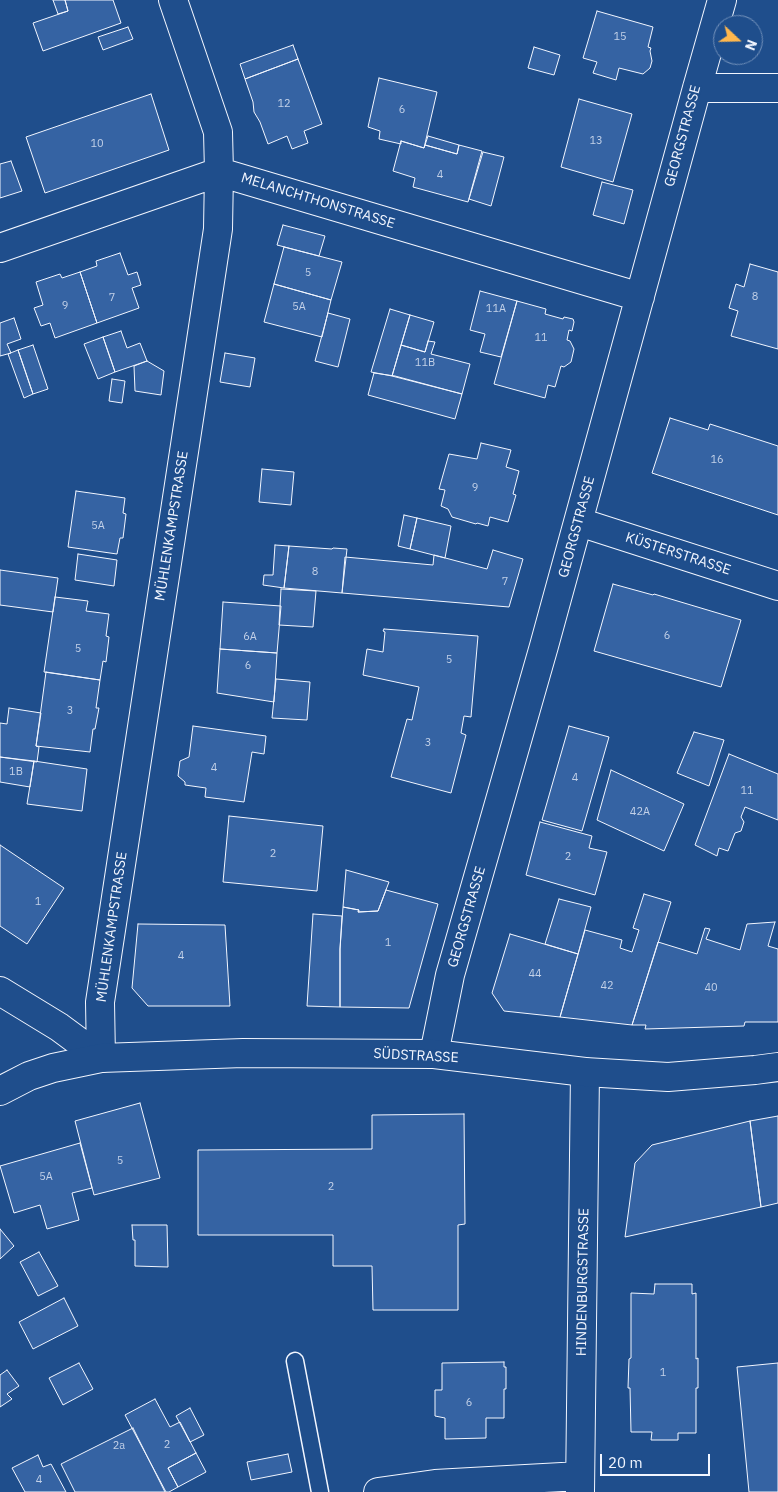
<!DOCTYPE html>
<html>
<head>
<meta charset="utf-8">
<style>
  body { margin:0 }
  #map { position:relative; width:778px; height:1492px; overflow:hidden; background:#1f4e8c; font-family:"IBM Plex Sans",sans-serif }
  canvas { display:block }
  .north { position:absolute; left:713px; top:15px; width:50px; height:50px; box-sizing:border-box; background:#1f4e8c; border:1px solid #7391ba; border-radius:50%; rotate:111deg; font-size:14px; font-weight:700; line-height:20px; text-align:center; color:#f2f6ff }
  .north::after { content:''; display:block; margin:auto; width:18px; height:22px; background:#ffb74d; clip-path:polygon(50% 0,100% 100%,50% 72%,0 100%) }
  .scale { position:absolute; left:600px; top:1454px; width:110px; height:22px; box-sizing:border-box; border:2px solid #f2f6ff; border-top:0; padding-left:6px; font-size:15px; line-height:18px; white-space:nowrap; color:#f2f6ff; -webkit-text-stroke:4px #1f4e8c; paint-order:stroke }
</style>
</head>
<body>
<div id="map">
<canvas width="778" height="1492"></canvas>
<div class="north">N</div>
<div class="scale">20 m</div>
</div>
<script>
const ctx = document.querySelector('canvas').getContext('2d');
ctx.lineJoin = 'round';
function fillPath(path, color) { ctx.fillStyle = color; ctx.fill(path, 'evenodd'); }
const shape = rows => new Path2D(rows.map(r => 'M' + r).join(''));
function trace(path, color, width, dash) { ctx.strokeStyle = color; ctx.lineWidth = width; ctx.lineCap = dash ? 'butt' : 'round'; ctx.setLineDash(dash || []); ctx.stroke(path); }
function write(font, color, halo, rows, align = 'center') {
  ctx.font = font + ' "IBM Plex Sans",sans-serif'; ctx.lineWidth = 4; ctx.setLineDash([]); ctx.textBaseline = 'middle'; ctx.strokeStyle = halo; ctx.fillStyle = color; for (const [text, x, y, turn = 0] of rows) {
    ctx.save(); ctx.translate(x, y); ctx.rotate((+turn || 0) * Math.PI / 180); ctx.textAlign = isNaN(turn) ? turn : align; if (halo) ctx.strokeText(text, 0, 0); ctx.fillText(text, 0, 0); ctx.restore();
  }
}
const building = shape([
  [53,0,65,0,68,11,58,14,53,0],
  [65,0,113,0,121,23,43,51,33,23,68,11,65,0],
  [597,11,653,27,648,47,651,48,650,51,652,61,650,68,643,74,619,68,616,80,593,73,597,62,583,58,597,11],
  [128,27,133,39,103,50,98,37,128,27],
  [293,45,298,59,245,79,240,64,293,45],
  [534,47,560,55,554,75,528,68,534,47],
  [298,59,322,124,304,131,308,143,292,149,287,136,268,144,260,122,254,112,253,102,245,79,298,59],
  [379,78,437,92,424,148,401,141,401,144,379,139,380,131,368,127,379,78],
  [151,94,169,150,45,193,26,137,151,94],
  [579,99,632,114,613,182,561,167,579,99],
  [428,136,459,145,457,154,425,145,428,136],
  [401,141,424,148,425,145,457,154,459,145,482,151,468,202,413,187,415,178,393,171,401,141],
  [483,152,504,157,491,206,469,199,483,152],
  [11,161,22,191,0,198,0,164,11,161],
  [602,182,633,190,624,224,593,215,602,182],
  [283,225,325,236,319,256,277,245,283,225],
  [284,247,342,262,331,300,274,284,284,247],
  [120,253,128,275,137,272,141,285,132,288,139,308,97,323,80,272,97,266,96,261,120,253],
  [750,264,778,272,778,349,731,336,738,311,729,308,736,284,744,287,750,264],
  [80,272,97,323,55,338,50,323,41,326,34,308,43,305,36,282,60,274,62,278,80,272],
  [274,284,331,300,322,337,264,322,274,284],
  [480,291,517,301,501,357,480,352,485,334,470,330,480,291],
  [517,301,546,309,545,314,563,319,564,317,573,319,574,322,572,331,569,330,567,340,570,341,574,349,571,362,564,367,561,366,555,387,548,385,545,398,494,384,517,301],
  [390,309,410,315,392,376,371,372,390,309],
  [328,313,350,319,338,367,315,361,328,313],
  [410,315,434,322,425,352,401,345,410,315],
  [14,318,21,339,7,344,11,353,0,356,0,323,14,318],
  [121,331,127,348,140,343,147,361,115,372,103,337,121,331],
  [103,337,115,372,98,379,84,344,103,337],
  [428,341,435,342,431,354,470,364,462,394,392,376,401,345,425,352,428,341],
  [33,345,48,389,33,394,18,350,33,345],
  [18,350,33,394,24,398,8,354,18,350],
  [225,353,255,358,250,387,220,382,225,353],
  [147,361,164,371,161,395,135,391,134,366,147,361],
  [374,373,395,376,462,394,455,419,368,395,374,373],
  [112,379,125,381,122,403,109,401,112,379],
  [670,418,708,430,710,424,778,446,778,515,652,473,670,418],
  [481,443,511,450,506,467,519,471,513,494,516,495,508,522,490,517,488,526,477,523,476,524,452,517,448,509,441,506,445,490,439,489,449,454,477,459,481,443],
  [262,469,294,472,291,505,259,502,262,469],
  [76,491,125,498,123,513,126,514,123,538,120,538,117,554,68,547,76,491],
  [404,515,417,518,410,549,398,546,404,515],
  [417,518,451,526,445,558,410,549,417,518],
  [275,545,289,546,284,588,263,585,264,575,273,575,275,545],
  [289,546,332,549,333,548,347,549,342,593,284,588,289,546],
  [493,550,523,559,509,607,342,593,345,557,433,565,434,555,487,569,493,550],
  [78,554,117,560,114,586,75,580,78,554],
  [0,570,58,578,53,612,0,605,0,570],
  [613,584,653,595,654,594,741,620,721,687,594,651,613,584],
  [281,589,316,591,313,627,279,625,281,589],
  [55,597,88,601,86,611,109,614,106,636,109,637,106,662,103,661,100,680,44,672,55,597],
  [223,602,281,606,277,653,220,649,223,602],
  [384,629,478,636,471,717,464,716,461,733,466,735,451,793,391,777,407,719,412,720,419,687,363,675,367,649,383,652,385,632,383,631,384,629],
  [220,649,277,653,274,702,217,693,220,649],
  [46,672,100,680,96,708,99,708,95,729,93,729,90,752,36,746,46,672],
  [276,679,310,682,307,720,272,718,276,679],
  [9,708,41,713,36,746,39,747,37,762,0,757,0,723,7,724,9,708],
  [193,726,266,736,264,754,252,752,244,802,205,797,206,788,185,785,185,782,178,776,180,761,189,757,193,726],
  [569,726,609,737,582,831,542,820,569,726],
  [694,732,724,740,709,786,677,773,694,732],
  [729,754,778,774,778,820,745,807,741,817,744,822,741,831,735,833,728,851,719,848,717,856,695,845,729,754],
  [0,757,34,761,30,787,0,782,0,757],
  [34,761,87,769,82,811,27,804,34,761],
  [611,770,684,804,664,851,597,820,611,770],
  [229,816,323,826,317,891,223,882,229,816],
  [540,822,592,836,589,848,607,852,595,895,526,875,540,822],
  [0,845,64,888,27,944,0,926,0,845],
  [346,870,389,882,378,911,358,912,359,910,343,907,346,870],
  [386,890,438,904,409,1008,340,1007,340,949,343,907,359,910,358,912,378,911,386,890],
  [644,894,671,902,632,1025,560,1017,585,930,622,940,620,948,632,952,639,930,633,928,644,894],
  [559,899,591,907,578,954,545,944,559,899],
  [313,914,342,916,340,949,340,1007,307,1006,313,914],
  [775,922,768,946,778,949,778,1022,745,1022,744,1026,645,1029,646,1025,632,1025,658,942,697,954,705,928,710,929,706,939,740,950,747,924,775,922],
  [138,924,225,925,230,1006,148,1006,132,988,138,924],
  [510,934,578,954,560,1017,504,1011,492,993,510,934],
  [140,1103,160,1178,94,1195,75,1121,140,1103],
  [464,1114,465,1224,458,1225,458,1310,373,1310,372,1266,333,1266,333,1235,198,1235,198,1150,372,1149,372,1115,464,1114],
  [778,1116,778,1203,761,1207,750,1121,778,1116],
  [750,1121,761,1207,625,1237,635,1163,652,1145,750,1121],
  [80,1143,92,1188,72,1193,79,1220,47,1229,40,1205,14,1213,0,1166,80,1143],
  [132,1225,167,1225,168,1267,135,1266,135,1240,133,1240,132,1225],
  [0,1229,14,1246,0,1259,0,1229],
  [39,1252,58,1286,38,1296,20,1262,39,1252],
  [655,1284,692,1284,692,1294,696,1293,696,1359,698,1358,698,1388,696,1388,696,1433,678,1433,678,1440,651,1440,652,1432,631,1432,630,1388,628,1388,629,1359,631,1358,631,1293,654,1294,655,1284],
  [64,1298,78,1326,33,1349,19,1322,64,1298],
  [504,1362,504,1367,506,1367,506,1389,504,1389,504,1418,486,1418,486,1438,445,1439,445,1418,435,1416,435,1390,442,1390,442,1363,504,1362],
  [79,1363,93,1389,63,1405,49,1378,79,1363],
  [778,1363,778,1492,749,1492,737,1367,778,1363],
  [7,1370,19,1386,7,1394,12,1399,0,1407,0,1375,7,1370],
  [155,1399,170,1427,180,1422,196,1453,168,1468,178,1487,169,1492,166,1492,125,1415,155,1399],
  [190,1408,204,1435,190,1442,176,1416,190,1408],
  [133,1428,165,1492,75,1492,61,1464,133,1428],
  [196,1453,206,1472,178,1487,168,1468,196,1453],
  [288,1454,292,1472,251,1480,247,1462,288,1454],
  [38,1455,43,1467,51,1464,66,1492,25,1492,12,1468,38,1455]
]);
fillPath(building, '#3563a3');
trace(building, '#f2f6ff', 1);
const lane = shape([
  [295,1361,320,1492]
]);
const street = shape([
  [697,88,778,88],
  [0,248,219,172,640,297],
  [579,522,778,586],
  [0,991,59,1027,101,1058],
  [434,1054,450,975,544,646,697,88,722,0],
  [101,1058,100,1002,218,229,219,172,218,132,173,0],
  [378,1492,435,1484,580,1476],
  [580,1492,585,1072]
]);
const primary = shape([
  [0,1091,29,1076,53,1068,101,1058,243,1053,434,1054,585,1072,668,1077,755,1070,778,1067]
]);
trace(lane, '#f2f6ff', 19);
trace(street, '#f2f6ff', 30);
trace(primary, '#f2f6ff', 30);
trace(lane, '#1f4e8c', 16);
trace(street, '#1f4e8c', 28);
trace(primary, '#1f4e8c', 28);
write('11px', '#c3d1e8', null, [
  ["15",620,37],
  ["12",284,104],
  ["6",402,110],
  ["13",596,141],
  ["10",97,144],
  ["4",440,175],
  ["5",308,273],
  ["8",755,297],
  ["7",112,298],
  ["9",65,306],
  ["5A",299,307],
  ["11A",496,309],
  ["11",541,338],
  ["11B",425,363],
  ["16",717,460],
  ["9",475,488],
  ["5A",98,526],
  ["8",315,572],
  ["7",505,582],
  ["6",667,636],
  ["6A",250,637],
  ["5",78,649],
  ["5",449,660],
  ["6",248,666],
  ["3",70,711],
  ["3",428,743],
  ["4",214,768],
  ["1B",16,772],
  ["4",575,778],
  ["11",747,791],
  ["42A",640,812],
  ["2",273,854],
  ["2",568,857],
  ["1",38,902],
  ["1",388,943],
  ["4",181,956],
  ["44",535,974],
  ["42",607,986],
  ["40",711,988],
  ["5",120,1161],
  ["5A",46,1177],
  ["2",331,1187],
  ["1",663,1373],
  ["6",469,1403],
  ["2",167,1445],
  ["2a",119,1446],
  ["4",39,1480]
]);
write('14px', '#f2f6ff', '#1f4e8c', [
  ["GEORGSTRASSE",683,136,-75],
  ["MELANCHTHONSTRASSE",318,201,17],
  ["MÜHLENKAMPSTRASSE",172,526,-81],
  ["GEORGSTRASSE",577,527,-75],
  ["KÜSTERSTRASSE",678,554,18],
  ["GEORGSTRASSE",467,917,-74],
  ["MÜHLENKAMPSTRASSE",112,927,-82],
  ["SÜDSTRASSE",416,1056,3],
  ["HINDENBURGSTRASSE",583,1282,-89]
]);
</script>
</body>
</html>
